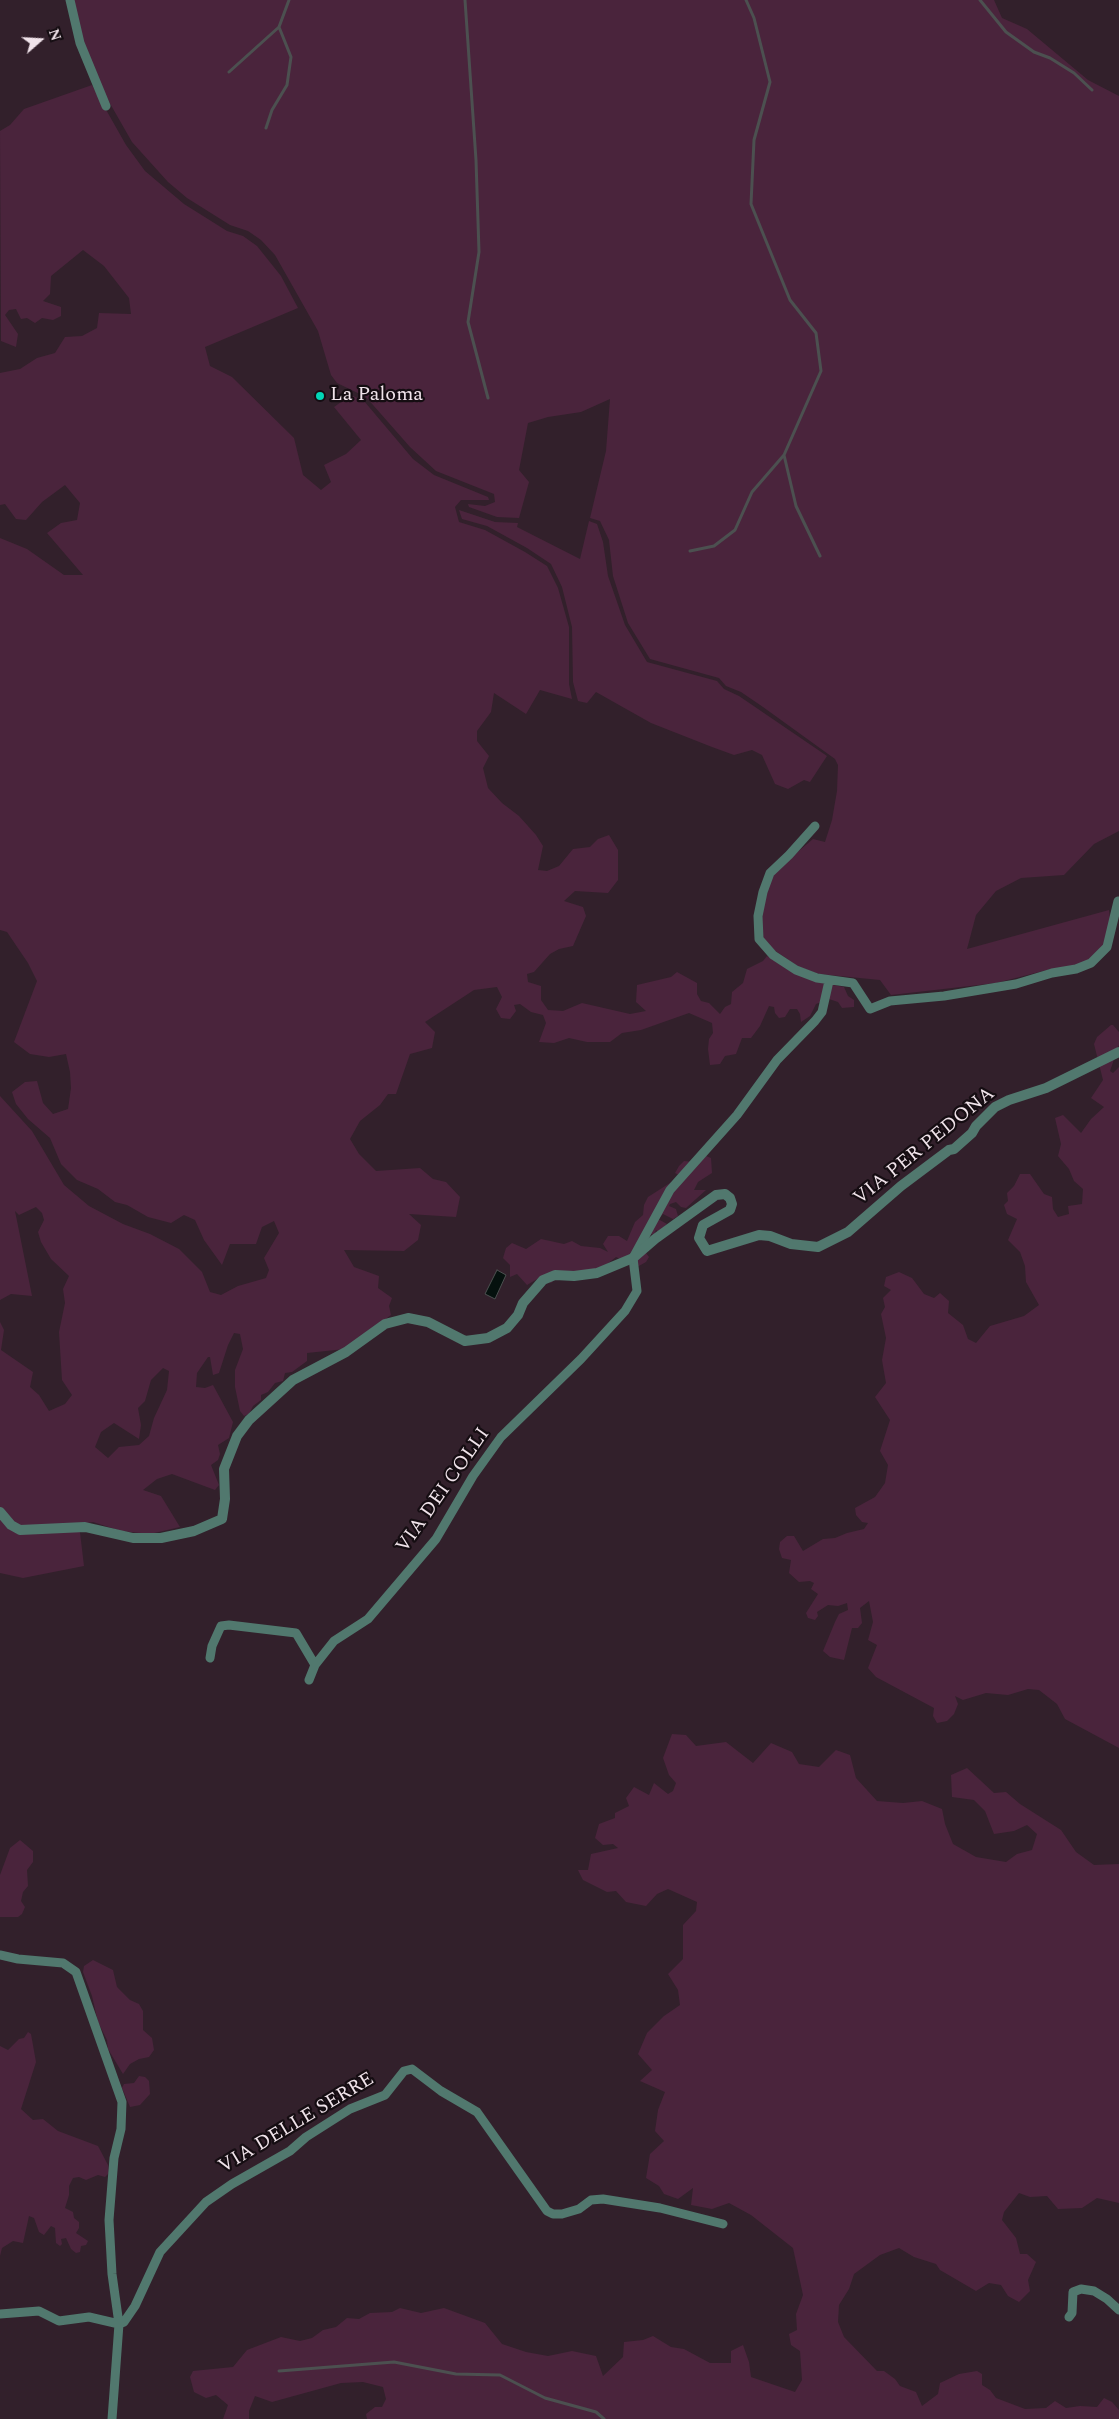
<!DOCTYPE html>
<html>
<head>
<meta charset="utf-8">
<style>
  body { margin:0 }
  #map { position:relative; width:1119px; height:2419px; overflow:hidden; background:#32202b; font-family:Spectral,serif }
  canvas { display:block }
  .north { position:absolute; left:15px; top:15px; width:50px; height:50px; -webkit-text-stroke:4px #150d12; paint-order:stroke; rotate:71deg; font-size:14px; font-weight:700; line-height:20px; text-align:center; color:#f0e3ea }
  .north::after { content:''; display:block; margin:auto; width:18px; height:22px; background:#f0e3ea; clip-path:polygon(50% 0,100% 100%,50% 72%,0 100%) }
</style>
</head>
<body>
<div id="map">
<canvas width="1119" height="2419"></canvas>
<div class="north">N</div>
</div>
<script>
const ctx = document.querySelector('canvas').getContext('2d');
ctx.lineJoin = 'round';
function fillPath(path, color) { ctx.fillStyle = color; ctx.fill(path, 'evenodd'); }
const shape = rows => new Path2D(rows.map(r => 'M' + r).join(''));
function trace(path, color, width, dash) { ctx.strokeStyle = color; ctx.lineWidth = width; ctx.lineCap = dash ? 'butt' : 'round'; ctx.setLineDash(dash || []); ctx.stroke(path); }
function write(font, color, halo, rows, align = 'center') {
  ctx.font = font + ' Spectral,serif'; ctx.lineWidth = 4.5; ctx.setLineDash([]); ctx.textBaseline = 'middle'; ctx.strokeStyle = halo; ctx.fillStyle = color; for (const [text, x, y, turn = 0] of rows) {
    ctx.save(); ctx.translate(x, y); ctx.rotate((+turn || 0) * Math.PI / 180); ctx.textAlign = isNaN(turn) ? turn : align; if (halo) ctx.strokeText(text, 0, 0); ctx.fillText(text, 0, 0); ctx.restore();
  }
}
fillPath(shape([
  [72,0,994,0,1002,18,1027,29,1088,80,1119,96,1119,831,1094,844,1064,875,1021,878,996,891,976,915,967,949,1109,910,1110,919,1104,947,1091,959,1077,966,1051,969,996,983,891,995,880,980,819,974,799,967,765,944,759,927,769,884,776,870,813,839,825,842,832,820,837,791,838,765,835,759,763,707,741,692,726,686,719,678,650,659,628,623,613,576,609,540,600,521,590,518,606,451,610,399,581,412,548,417,528,423,519,470,529,482,519,518,497,517,469,507,468,504,485,506,495,502,494,494,436,471,410,447,366,397,337,383,331,375,318,331,275,255,261,240,248,231,230,225,187,198,168,182,132,142,92,72],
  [92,85,126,145,145,171,184,204,227,231,243,236,257,246,281,276,298,308,205,347,210,366,232,377,294,438,303,475,321,490,331,482,324,465,346,454,361,440,334,407,351,395,364,401,413,459,434,475,488,497,489,500,461,500,455,507,459,522,485,530,525,552,547,566,558,588,569,627,569,684,572,699,540,690,526,714,494,693,491,712,477,731,477,741,489,756,483,768,488,788,502,803,519,816,536,835,543,846,538,870,547,871,559,866,573,849,590,847,598,839,609,835,618,850,618,880,608,893,575,891,564,901,583,907,586,916,573,946,559,949,550,954,534,972,527,974,528,982,541,986,541,1000,548,1010,563,1011,582,1003,630,1014,646,1011,636,1002,637,985,671,977,677,972,697,983,697,994,701,1001,709,1003,720,1014,725,1007,731,1004,732,992,743,983,747,969,763,961,767,956,796,974,822,983,844,987,848,996,854,1000,854,1007,842,1008,838,1002,829,999,816,1004,810,1016,801,1022,800,1014,797,1009,790,1009,785,1017,779,1018,775,1013,774,1007,769,1006,760,1026,751,1038,742,1038,736,1054,725,1056,720,1064,710,1065,708,1049,709,1039,713,1033,712,1023,689,1013,641,1030,622,1033,610,1042,587,1042,569,1038,554,1043,539,1042,546,1023,543,1015,531,1012,520,1004,514,1005,516,1011,510,1019,501,1018,496,1009,502,997,497,987,474,990,425,1022,435,1032,432,1048,410,1054,396,1094,388,1094,380,1105,360,1121,350,1139,359,1154,376,1171,420,1168,433,1179,446,1182,460,1197,456,1217,409,1214,421,1225,418,1240,404,1251,344,1250,354,1267,379,1276,378,1288,392,1298,389,1306,391,1315,345,1349,307,1353,307,1361,292,1372,285,1373,283,1381,275,1383,268,1392,261,1395,261,1400,253,1406,249,1414,244,1416,240,1411,235,1387,235,1370,243,1349,240,1334,234,1333,228,1345,219,1373,213,1375,210,1357,208,1357,197,1373,196,1387,205,1388,213,1385,233,1422,229,1438,218,1445,220,1454,218,1460,211,1465,219,1485,215,1490,172,1474,157,1479,143,1490,161,1496,180,1527,150,1534,121,1531,93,1522,79,1524,84,1566,23,1578,0,1573,0,1322,4,1330,1,1350,33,1372,30,1387,39,1395,49,1411,65,1404,72,1395,62,1380,59,1332,65,1303,63,1289,69,1276,51,1259,41,1242,38,1232,44,1220,42,1213,36,1207,19,1215,15,1211,32,1296,11,1294,0,1300,0,1096,32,1131,64,1185,89,1206,123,1224,150,1234,179,1249,202,1272,210,1292,221,1295,238,1286,266,1278,269,1270,264,1258,279,1233,274,1221,262,1227,256,1244,230,1244,222,1265,204,1240,195,1220,184,1215,171,1223,148,1217,127,1205,115,1202,98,1189,77,1180,61,1164,50,1138,28,1119,16,1104,12,1092,25,1082,37,1081,43,1103,53,1114,68,1109,71,1088,70,1072,66,1054,49,1057,30,1054,14,1042,37,981,28,963,7,932,0,930,0,538,27,549,64,575,83,575,47,533,61,523,77,520,80,503,65,485,42,502,26,520,16,519,5,504,0,505,0,373,20,369,37,358,55,353,65,337,82,336,97,328,99,313,131,314,129,298,104,266,83,250,51,276,50,294,43,301,61,307,61,316,53,320,42,318,35,323,27,318,21,319,16,309,9,310,5,315,18,334,16,347,1,341,0,131,10,125,24,109],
  [163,1368,169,1371,167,1390,154,1418,149,1436,139,1445,119,1447,108,1458,95,1447,101,1432,114,1423,139,1439,141,1425,138,1408,145,1401,151,1380],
  [459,510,495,522,518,523,517,527,580,559,589,521,597,524,603,542,608,576,625,625,647,662,717,681,724,689,739,696,827,756,810,782,804,780,788,789,775,784,762,755,752,750,734,755,712,747,651,723,596,692,587,703,578,701,573,682,572,627,562,587,551,564,527,548,487,526,462,519],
  [1111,1025,1113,1025,1119,1032,1119,1045,1110,1071,1113,1073,1119,1067,1119,1748,1065,1719,1057,1704,1039,1690,1028,1689,1008,1695,986,1693,963,1700,955,1696,958,1704,954,1714,947,1721,937,1723,933,1716,934,1708,876,1677,868,1668,877,1645,868,1640,873,1622,869,1601,860,1608,862,1623,858,1628,852,1628,844,1660,830,1657,823,1651,835,1622,839,1614,848,1610,847,1603,838,1606,828,1605,817,1612,818,1616,815,1620,808,1618,806,1613,818,1594,811,1589,814,1583,810,1581,799,1582,789,1573,791,1560,782,1558,779,1549,780,1542,787,1536,794,1536,803,1551,823,1539,835,1538,847,1533,864,1529,868,1523,862,1522,856,1515,855,1508,875,1497,885,1483,888,1465,880,1451,890,1420,875,1397,886,1383,882,1360,886,1338,881,1314,885,1307,883,1298,891,1290,884,1286,886,1277,899,1272,912,1278,924,1294,934,1298,940,1293,949,1301,948,1313,963,1325,968,1339,976,1343,990,1326,1024,1316,1039,1305,1026,1282,1025,1266,1020,1252,1008,1240,1017,1219,1007,1214,1004,1205,1008,1201,1007,1193,1014,1186,1020,1174,1030,1174,1044,1194,1052,1197,1053,1209,1058,1217,1069,1214,1068,1206,1082,1204,1083,1189,1074,1181,1069,1169,1058,1156,1061,1144,1055,1118,1063,1115,1081,1133,1091,1119,1104,1107,1091,1098,1103,1080,1094,1044,1097,1037],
  [706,1156,711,1158,712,1173,698,1182,694,1190,706,1190,686,1208,681,1207,676,1202,670,1204,669,1206,676,1209,678,1216,673,1219,663,1214,658,1219,667,1224,659,1232,656,1230,654,1235,651,1234,643,1249,649,1257,646,1262,637,1267,616,1257,601,1269,561,1273,551,1283,542,1276,527,1285,517,1274,510,1277,510,1265,503,1258,506,1248,512,1243,526,1249,541,1239,564,1244,572,1241,581,1246,600,1248,608,1252,603,1244,608,1236,619,1236,627,1241,635,1222,643,1215,644,1205,648,1197,673,1181,679,1184,683,1182,683,1177,675,1173,679,1166,684,1161,694,1162],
  [672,1734,686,1735,696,1746,726,1742,753,1763,771,1743,792,1752,799,1764,819,1767,836,1750,850,1755,856,1778,877,1801,903,1803,922,1801,942,1809,945,1824,953,1844,976,1857,1006,1862,1017,1854,1032,1850,1037,1834,1027,1825,1014,1831,994,1834,985,1811,974,1800,952,1797,951,1775,967,1768,994,1793,1006,1792,1020,1804,1061,1830,1076,1852,1094,1865,1119,1864,1119,2203,1097,2198,1082,2208,1058,2209,1047,2196,1030,2197,1019,2193,1004,2212,1002,2220,1016,2238,1020,2254,1027,2254,1036,2262,1028,2280,1030,2291,1019,2302,1008,2296,1001,2285,989,2283,976,2291,940,2270,936,2264,914,2257,899,2248,880,2255,854,2274,849,2289,839,2305,838,2322,844,2337,877,2371,884,2371,895,2379,900,2386,916,2392,922,2406,938,2394,940,2383,959,2374,977,2371,982,2374,982,2385,990,2390,996,2398,1025,2409,1046,2408,1055,2401,1066,2408,1080,2406,1097,2407,1104,2398,1112,2402,1119,2410,1119,2419,367,2419,366,2414,375,2407,382,2407,386,2399,383,2387,363,2382,341,2383,272,2402,255,2396,249,2411,249,2419,223,2419,228,2405,216,2395,206,2398,194,2392,190,2377,193,2371,233,2367,247,2350,281,2337,300,2341,312,2338,323,2330,336,2327,347,2318,359,2319,370,2313,392,2312,400,2308,421,2313,444,2308,485,2323,502,2344,526,2352,548,2356,572,2351,596,2356,603,2376,623,2357,624,2342,643,2340,653,2336,671,2347,684,2349,710,2363,731,2363,731,2351,743,2345,749,2362,751,2377,795,2392,802,2380,800,2351,791,2345,789,2334,797,2330,796,2314,803,2295,793,2248,751,2215,729,2203,712,2209,691,2205,693,2188,678,2199,664,2194,659,2186,646,2178,650,2154,664,2141,655,2131,658,2110,665,2092,640,2081,652,2070,638,2054,647,2033,664,2016,680,2005,678,1990,668,1974,683,1959,683,1925,696,1911,697,1902,668,1889,657,1894,646,1906,626,1902,616,1891,607,1892,583,1880,578,1870,588,1870,591,1854,618,1848,613,1844,603,1845,595,1838,599,1824,615,1818,615,1813,629,1806,626,1798,634,1787,649,1795,654,1783,668,1794,673,1791,676,1783,669,1775,663,1758],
  [20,1840,33,1851,33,1862,27,1870,28,1886,23,1892,21,1901,25,1907,22,1914,18,1917,0,1917,0,1875,10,1848],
  [93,1960,113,1970,117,1987,130,2000,139,2004,143,2011,143,2030,152,2038,154,2050,149,2057,139,2059,130,2064,123,2074,108,2049,107,2040,98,2022,92,1996,83,1972,84,1966],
  [28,2032,31,2034,36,2062,21,2109,33,2120,43,2119,58,2131,98,2146,108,2165,109,2173,105,2177,98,2175,86,2180,79,2177,73,2178,69,2186,69,2195,65,2208,73,2212,74,2218,79,2222,79,2228,76,2233,88,2241,86,2245,81,2246,80,2252,76,2253,71,2249,66,2238,61,2239,62,2244,60,2246,56,2243,55,2228,51,2226,44,2235,39,2232,34,2218,29,2216,23,2243,13,2241,2,2248,0,2256,0,2046,8,2050,19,2039,24,2038],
  [139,2076,145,2077,149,2081,150,2094,140,2105,130,2107,122,2088,124,2084,134,2083]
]), '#4a243c');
const water = shape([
  [497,1270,506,1275,495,1299,485,1294,497,1270]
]);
fillPath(water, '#05110e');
trace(water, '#4c5050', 1);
trace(shape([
  [465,0,476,160,479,252,468,322,488,398],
  [746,0,754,18,770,82,754,140,751,204,790,300,816,333,821,371,784,455,796,506,820,556],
  [980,0,1006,32,1034,52,1050,58,1074,73,1092,90],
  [229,72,279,27,289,0],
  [266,128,272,110,287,85,291,57,279,27],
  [690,551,714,546,735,530,752,492,784,455],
  [279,2371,394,2362,456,2374,500,2375,545,2398,596,2412,604,2419]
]), '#4c5050', 3);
trace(shape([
  [70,0,80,43,106,106],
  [815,826,789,855,770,873,763,892,758,916,759,939,773,955,796,970,817,978,853,983,870,1009,890,1001,944,996,1016,984,1052,973,1076,969,1091,963,1107,947,1118,901],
  [210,1658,212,1646,221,1626,229,1625,296,1633,315,1665],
  [309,1680,315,1665,334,1641,368,1619,436,1539,473,1476,501,1437,581,1359,625,1311,637,1291,633,1258,670,1190,737,1115,777,1060,815,1021,822,1012,829,981],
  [0,1955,18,1959,63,1963,76,1972,122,2102,121,2129,114,2158,109,2220,112,2274,119,2324,112,2419],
  [0,2314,39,2311,59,2321,89,2317,119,2324],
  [1069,2317,1072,2313,1073,2292,1081,2289,1094,2291,1107,2299,1119,2310],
  [119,2324,124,2322,135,2306,160,2252,206,2202,232,2184,290,2151,306,2137,350,2109,385,2095,404,2071,412,2069,441,2091,477,2112,547,2211,553,2214,562,2214,579,2209,591,2200,603,2199,660,2208,723,2224]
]), '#51786e', 9);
trace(shape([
  [0,1512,11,1525,20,1530,85,1527,133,1538,161,1538,194,1531,222,1519,225,1499,224,1469,237,1436,249,1420,293,1380,346,1352,385,1324,408,1318,428,1322,465,1341,488,1338,507,1328,518,1315,523,1303,543,1280,555,1275,574,1276,597,1273,633,1258,655,1239,716,1195,725,1194,730,1198,732,1204,730,1210,703,1225,699,1238,707,1251,759,1235,770,1236,791,1244,818,1247,848,1232,901,1186,949,1150,954,1149,972,1133,976,1126,995,1107,1009,1100,1046,1088,1119,1052]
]), '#51786e', 10);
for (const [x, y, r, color] of [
  [320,396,5,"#02d5b6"]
]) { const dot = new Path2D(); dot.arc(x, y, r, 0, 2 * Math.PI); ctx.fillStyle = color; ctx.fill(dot); trace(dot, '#150d12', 2); }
write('20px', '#f0e3ea', '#150d12', [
  ["La Paloma",330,396]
], 'left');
write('20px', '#f0e3ea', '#150d12', [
  ["VIA PER PEDONA",925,1147,-39],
  ["VIA DEI COLLI",444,1491,-55],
  ["VIA DELLE SERRE",297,2124,-31]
]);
</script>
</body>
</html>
